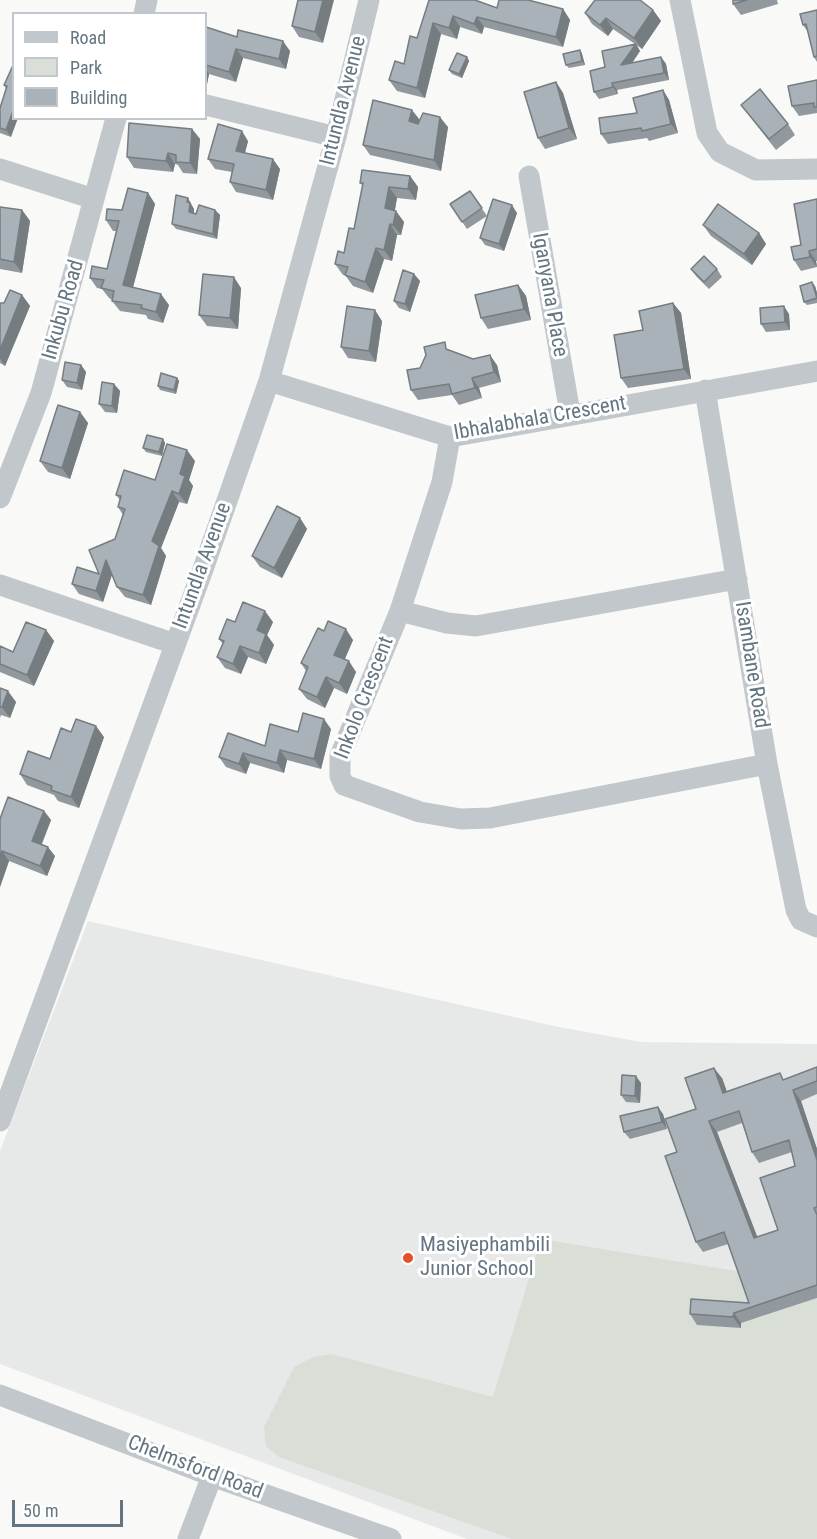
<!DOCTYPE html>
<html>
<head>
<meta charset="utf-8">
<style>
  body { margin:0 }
  #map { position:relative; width:817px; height:1539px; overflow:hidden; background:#f9f9f7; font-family:"Roboto Condensed",sans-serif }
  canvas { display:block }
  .legend { position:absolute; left:12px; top:12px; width:195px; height:108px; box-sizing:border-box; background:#fff; border:2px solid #c1c8cd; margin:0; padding:8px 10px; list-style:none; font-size:18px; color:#647682 }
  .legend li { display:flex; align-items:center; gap:12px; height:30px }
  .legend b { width:30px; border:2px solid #c1c8cd }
  .scale { position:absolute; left:12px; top:1500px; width:111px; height:27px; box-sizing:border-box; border:3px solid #647682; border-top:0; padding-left:8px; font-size:18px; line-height:21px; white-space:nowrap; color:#647682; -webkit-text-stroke:4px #fff; paint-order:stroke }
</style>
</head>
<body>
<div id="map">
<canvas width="817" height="1539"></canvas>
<ul class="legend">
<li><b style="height:8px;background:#c2c7cb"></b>Road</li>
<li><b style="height:16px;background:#d9ded6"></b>Park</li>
<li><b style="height:16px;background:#a9b2b8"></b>Building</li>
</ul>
<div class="scale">50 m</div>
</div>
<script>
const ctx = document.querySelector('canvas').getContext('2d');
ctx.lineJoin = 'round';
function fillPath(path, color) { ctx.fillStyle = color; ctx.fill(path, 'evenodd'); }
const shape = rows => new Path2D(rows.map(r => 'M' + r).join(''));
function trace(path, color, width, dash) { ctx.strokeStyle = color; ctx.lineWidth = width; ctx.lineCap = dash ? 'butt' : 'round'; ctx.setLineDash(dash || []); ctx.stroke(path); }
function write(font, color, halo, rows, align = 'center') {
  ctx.font = font + ' "Roboto Condensed",sans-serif'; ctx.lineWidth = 6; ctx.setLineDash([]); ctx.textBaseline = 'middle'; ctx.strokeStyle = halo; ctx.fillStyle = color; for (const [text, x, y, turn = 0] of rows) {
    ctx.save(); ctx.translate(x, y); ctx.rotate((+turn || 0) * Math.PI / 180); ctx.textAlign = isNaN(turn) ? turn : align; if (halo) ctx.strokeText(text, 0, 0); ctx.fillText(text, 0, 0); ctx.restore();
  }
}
fillPath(shape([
  [88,921,554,1026,641,1042,817,1044,817,1539,467,1539,0,1364,0,1151]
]), '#e7e8e8');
fillPath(shape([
  [541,1239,742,1272,758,1318,817,1298,817,1539,512,1539,279,1457,266,1446,264,1427,294,1367,313,1357,331,1354,493,1397]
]), '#d9ded6');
trace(shape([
  [680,0,707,133,720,152,756,170,817,169],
  [144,14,147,0],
  [206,105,336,137],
  [0,169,94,199],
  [529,176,570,413],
  [269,381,450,437,817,371],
  [705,390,767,764,796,910,801,920,817,927],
  [450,437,442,482,400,611,340,756,340,776,344,785,420,812,461,819,490,818,767,764],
  [0,498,41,393,116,118],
  [0,585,175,644],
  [400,611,447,623,476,626,737,579],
  [0,1121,202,572,269,381,336,137,369,0],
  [0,1395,212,1476,391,1539],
  [188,1539,212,1476]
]), '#c2c7cb', 21);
fillPath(shape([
  [298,0,323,43,299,37,292,26],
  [429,0,497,8,563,9,570,20,563,47,484,27,482,34,460,27,457,39,441,34,425,98,397,91,389,80,404,64,417,38],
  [733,0,777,0,778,4,741,15,733,4],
  [653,10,661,21,642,49,636,45,640,51,632,63,661,57,666,64,669,80,617,90,618,94,599,99,594,92,605,67,635,44,613,29,608,36,592,24,585,13],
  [817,10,817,62,814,57,808,32,803,25],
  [206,27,237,37,290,51,286,69,243,58,236,82,209,74,206,89],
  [580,50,582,54,585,65,569,68,566,65],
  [467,57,469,61,462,78,452,74,449,70],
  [14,63,11,137,0,133,0,108,6,89,4,85],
  [817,80,817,113,799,116,792,106],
  [556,82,563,93,577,139,545,149,538,138],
  [663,90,669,100,678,133,649,141,647,138,608,144,601,134,637,113],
  [741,105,788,124,795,135,776,150],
  [420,120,448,127,441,171,370,155,363,145],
  [192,129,200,139,197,174,183,173,178,165,175,164,173,172,134,168,127,157],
  [248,141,245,153,280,169,273,200,236,192,230,182,232,172,215,169,208,159],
  [410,176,418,187,416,200,397,198,395,210,404,222,401,235,397,235,392,261,384,259,373,293,353,286,345,275,343,275,335,264,344,253,354,229,363,186,360,183],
  [470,191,487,216,467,229,450,204],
  [148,193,155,204,133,287,169,305,163,323,148,319,146,315,120,311,112,301,112,300,109,298,102,289,97,288,90,278,107,269,117,231,113,231,106,220],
  [817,199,817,261,816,261,817,267,801,271,794,260,801,245],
  [192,204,191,205,194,209,194,213,196,214,215,210,220,215,217,239,176,229,172,224],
  [0,207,22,210,30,221,22,273,0,269],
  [517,213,504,251,485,245,480,238],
  [703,225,759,233,766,244,752,265,711,236],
  [691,269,717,269,722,277,709,289,696,276],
  [414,274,420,281,410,312,399,308,394,301],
  [518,285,526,296,531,320,488,329,481,318],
  [815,286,817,293,817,303,807,305,804,302],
  [241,288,238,329,207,326,199,315],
  [22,295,30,306,5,366,0,363,0,303,4,303],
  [673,303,681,313,691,379,628,388,621,378,643,330],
  [789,314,790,330,766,332,761,324],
  [382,321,376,362,348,358,341,347],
  [451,351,473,359,497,365,501,382,479,388,482,398,459,405,452,395,418,400,411,390,420,368],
  [81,365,86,372,82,390,67,387,62,380],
  [177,378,179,381,176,394,160,390,158,386],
  [114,384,120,391,117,413,105,412,99,404],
  [80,412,88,423,70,479,48,472,40,461],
  [163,439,165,443,162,456,146,452,143,448],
  [195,461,189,480,193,486,187,504,179,502,161,548,166,556,151,605,125,597,117,587,112,575,103,602,79,594,72,584,99,574,115,539,123,515,118,507,120,500,116,495,155,480],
  [300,518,307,529,282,578,260,567,252,556],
  [235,622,273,622,267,635,274,645,266,664,248,657,241,674,225,668,217,657,223,644,219,639],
  [46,630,54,641,34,686,0,672,0,646,13,652],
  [324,631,353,640,345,659,356,672,347,694,334,688,325,708,307,699,299,689,306,671,301,663],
  [0,688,16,702,10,718,1,715,0,718],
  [331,729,321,769,287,760,284,773,250,763,246,774,226,767,219,757,265,746,298,732],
  [71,732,104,737,79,808,58,801,54,795,27,785,20,774,50,759],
  [44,811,51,820,42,844,55,856,47,876,9,861,0,887,0,819],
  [817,1067,817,1094,801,1101,817,1149,817,1298,741,1323,741,1328,697,1325,690,1314,749,1303,728,1244,703,1252,696,1242,677,1152,696,1109,722,1078,727,1092,785,1079],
  [742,1123,752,1152,759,1163,792,1152,795,1166,778,1230,757,1237,717,1132],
  [641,1083,640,1103,626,1102,621,1095],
  [663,1114,667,1129,630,1139,624,1132]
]), '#91999e');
fillPath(shape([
  [323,0,334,0,323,43,315,32],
  [563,9,570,20,563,47,556,37],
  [653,10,661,21,642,49,634,38],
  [453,16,460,27,457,39,449,28],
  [477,17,484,27,482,34,474,24],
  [606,18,613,29,608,36,600,25],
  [433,23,441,34,425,98,417,88],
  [283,41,290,51,286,69,279,59],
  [636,44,640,51,626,72,621,65],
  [236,49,243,58,236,82,229,72],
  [580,50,582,54,585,65,582,61],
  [467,57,469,61,462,78,459,74],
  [661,57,666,64,669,80,664,73],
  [206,69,209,74,206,89],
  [556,82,563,93,577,139,569,128],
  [612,83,617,90,618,94,613,87],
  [663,90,669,100,678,133,671,124],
  [14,108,14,118,18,118,11,137,6,130],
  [412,110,420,120,417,132,409,121],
  [440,117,448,127,441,171,434,160],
  [192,129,200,139,197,174,190,163],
  [242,131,248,141,243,160,236,151],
  [168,153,175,164,173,172,166,161],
  [273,159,280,169,273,200,266,190],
  [410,176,418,187,416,200,408,189],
  [389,187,397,198,393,219,385,208],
  [148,193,155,204,131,295,123,285],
  [188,198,194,209,193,218,189,212,187,202],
  [512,205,517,213,504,251,499,244],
  [22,210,30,221,22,273,14,262],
  [215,210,220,215,217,239,213,234],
  [396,211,404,222,401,235,393,225],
  [390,224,397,235,392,261,384,250],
  [759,233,766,244,752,265,744,254],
  [376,248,384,259,373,293,365,282],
  [809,251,816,261,817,267,810,257],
  [414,274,420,281,410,312,405,304],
  [234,277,241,288,238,329,230,318],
  [812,282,815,286,817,293,817,298],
  [518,285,526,296,531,320,524,309],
  [161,294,169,305,163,323,156,312],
  [22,295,30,306,5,366,0,358,0,350],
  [673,303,681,313,691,379,684,369],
  [784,306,789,314,790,330,785,322],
  [375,310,382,321,376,362,369,351],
  [490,355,497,365,501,382,494,372],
  [81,365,86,372,82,390,77,383],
  [177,378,179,381,176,394,174,390],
  [472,378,479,388,482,398,475,388],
  [114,384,120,391,117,413,112,406],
  [80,412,88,423,70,479,62,468],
  [163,439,165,443,162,456,159,452],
  [187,450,195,461,189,480,193,486,187,504,179,494,180,474],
  [172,491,179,502,161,548,166,556,151,605,143,595,152,541],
  [300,518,307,529,282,578,274,568],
  [106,560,113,571,103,602,96,591],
  [265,611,273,622,267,635,274,645,266,664,259,653,257,630],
  [346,629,353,640,342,665,334,655],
  [46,630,54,641,34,686,27,675],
  [240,646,248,657,241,674,233,664],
  [349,661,356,672,347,694,339,683],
  [326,677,334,688,325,708,317,697],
  [8,691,16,702,10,718,2,707],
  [324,719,331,729,321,769,314,759],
  [96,726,104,737,79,808,71,797],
  [280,750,287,760,284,773,277,763],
  [243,753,250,763,246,774,239,764],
  [44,811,51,820,39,850,32,841],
  [48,847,55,856,47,876,40,866],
  [2,851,9,861,0,887,0,858],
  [714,1068,722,1078,731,1103,723,1093],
  [636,1076,641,1083,640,1103,635,1096],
  [793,1090,801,1101,817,1149,817,1160],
  [658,1107,663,1114,667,1129,662,1122],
  [709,1121,717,1132,762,1249,754,1238],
  [734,1313,741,1323,741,1328,733,1317]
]), '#767d81');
const building = shape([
  [298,0,323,0,315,32,292,26,298,0],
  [429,0,475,0,497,8,499,0,528,0,563,9,556,37,477,17,474,24,453,16,449,28,433,23,417,88,389,80,395,61,404,64,410,36,417,38,429,0],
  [595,0,640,0,653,10,634,38,606,18,600,25,585,13,595,0],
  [733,0,747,0,733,4,733,0],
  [817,10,817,56,814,57,806,24,803,25,800,14,817,10],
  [206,27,237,37,238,30,283,41,279,59,236,49,229,72,206,65,206,27],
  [636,44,621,65,661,57,664,73,612,83,613,87,594,92,590,71,605,67,602,51,636,44],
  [580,50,582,61,566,65,563,54,580,50],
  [457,53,467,57,459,74,449,70,457,53],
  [14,63,14,108,6,130,0,128,0,108,7,86,4,85,14,63],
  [817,80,817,107,814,107,814,103,792,106,788,86,817,80],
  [556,82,569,128,538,138,524,92,556,82],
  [760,89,788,124,769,139,741,105,760,89],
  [663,90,671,124,642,131,641,128,601,134,599,118,637,113,633,98,663,90],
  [373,100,412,110,409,121,418,124,423,113,440,117,434,160,363,145,373,100],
  [129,123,192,129,190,163,176,162,176,155,168,153,166,161,127,157,129,123],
  [218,124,242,131,236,151,273,159,266,190,230,182,234,164,208,159,218,124],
  [362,170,410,176,408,189,389,187,385,208,396,211,393,225,390,224,384,250,376,248,365,282,345,275,348,267,335,264,338,251,344,253,349,228,354,229,363,183,360,183,362,170],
  [128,188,148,193,123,285,161,294,156,312,141,308,142,305,112,301,114,291,101,288,104,280,90,278,92,266,107,269,119,221,106,220,107,209,122,210,128,188],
  [470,191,482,208,462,222,450,204,470,191],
  [176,195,188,198,187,202,190,203,189,212,196,214,199,205,215,210,213,234,172,224,176,195],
  [493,199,512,205,499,244,480,238,493,199],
  [817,199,817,249,809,251,810,257,794,260,791,247,801,245,794,204,817,199],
  [718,204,759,233,744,254,703,225,718,204],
  [0,207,22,210,14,262,0,259,0,207],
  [704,256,717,269,704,282,691,269,704,256],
  [403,270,414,274,405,304,394,301,403,270],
  [203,274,234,277,230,318,199,315,203,274],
  [812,282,817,298,804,302,800,286,812,282],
  [518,285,524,309,481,318,475,295,518,285],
  [10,290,22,295,0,350,0,303,4,303,10,290],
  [673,303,684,369,621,378,614,335,643,330,639,311,673,303],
  [347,306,375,310,369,351,341,347,347,306],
  [784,306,785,322,761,324,760,308,784,306],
  [445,342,446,349,473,359,490,355,494,372,472,378,475,388,452,394,449,384,411,390,407,370,420,368,426,355,424,347,445,342],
  [65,362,81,365,77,383,62,380,65,362],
  [161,373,177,378,174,390,158,386,161,373],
  [102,382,114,384,112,406,99,404,102,382],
  [58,405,80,412,62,468,40,461,58,405],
  [147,435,163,439,159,452,143,448,147,435],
  [167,444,187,450,180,474,185,476,179,494,172,491,152,541,159,546,143,595,117,587,106,560,96,591,72,584,77,567,99,574,89,550,115,539,125,509,118,507,121,496,116,495,124,470,155,480,167,444],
  [277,506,300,518,274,568,252,556,277,506],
  [243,602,265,611,257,630,266,634,259,653,240,646,233,664,217,657,224,641,219,639,227,619,235,622,243,602],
  [328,621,346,629,334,655,349,661,339,683,326,677,317,697,299,689,308,667,301,663,318,628,324,631,328,621],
  [26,622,46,630,27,675,0,664,0,646,13,652,26,622],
  [0,688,8,691,2,707,0,707,0,688],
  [303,713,324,719,314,759,280,750,277,763,243,753,239,764,219,757,228,733,265,746,270,724,298,732,303,713],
  [76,719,96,726,71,797,51,790,52,786,20,774,28,751,50,759,61,728,71,732,76,719],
  [8,797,44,811,32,841,48,847,40,866,2,851,0,858,0,819,8,797],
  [817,1067,817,1081,793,1090,817,1160,817,1207,814,1208,817,1215,817,1285,734,1313,733,1317,690,1314,691,1299,749,1303,724,1232,696,1242,665,1156,677,1152,665,1119,696,1109,685,1078,714,1068,723,1093,780,1073,783,1080,817,1067],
  [739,1111,752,1152,789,1140,795,1166,760,1178,778,1230,754,1238,709,1121,739,1111],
  [622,1075,636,1076,635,1096,621,1095,622,1075],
  [658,1107,662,1122,624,1132,620,1116,658,1107]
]);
fillPath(building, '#a9b2b8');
trace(building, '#767d81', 1.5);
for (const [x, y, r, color] of [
  [408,1258,6,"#e64f29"]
]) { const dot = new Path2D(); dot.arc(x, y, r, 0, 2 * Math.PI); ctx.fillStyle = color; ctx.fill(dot); trace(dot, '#fff', 2); }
write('21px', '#647682', '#fff', [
  ["Intundla Avenue",344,101,-76],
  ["Iganyana Place",549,295,80],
  ["Inkubu Road",64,310,-74],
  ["Ibhalabhala Crescent",540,419,-10],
  ["Intundla Avenue",203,566,-70],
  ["Isambane Road",751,665,81],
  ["Inkolo Crescent",365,698,-69],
  ["Chelmsford Road",195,1468,21]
]);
write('21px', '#647682', '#fff', [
  ["Masiyephambili",420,1246],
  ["Junior School",420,1270]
], 'left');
</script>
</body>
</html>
